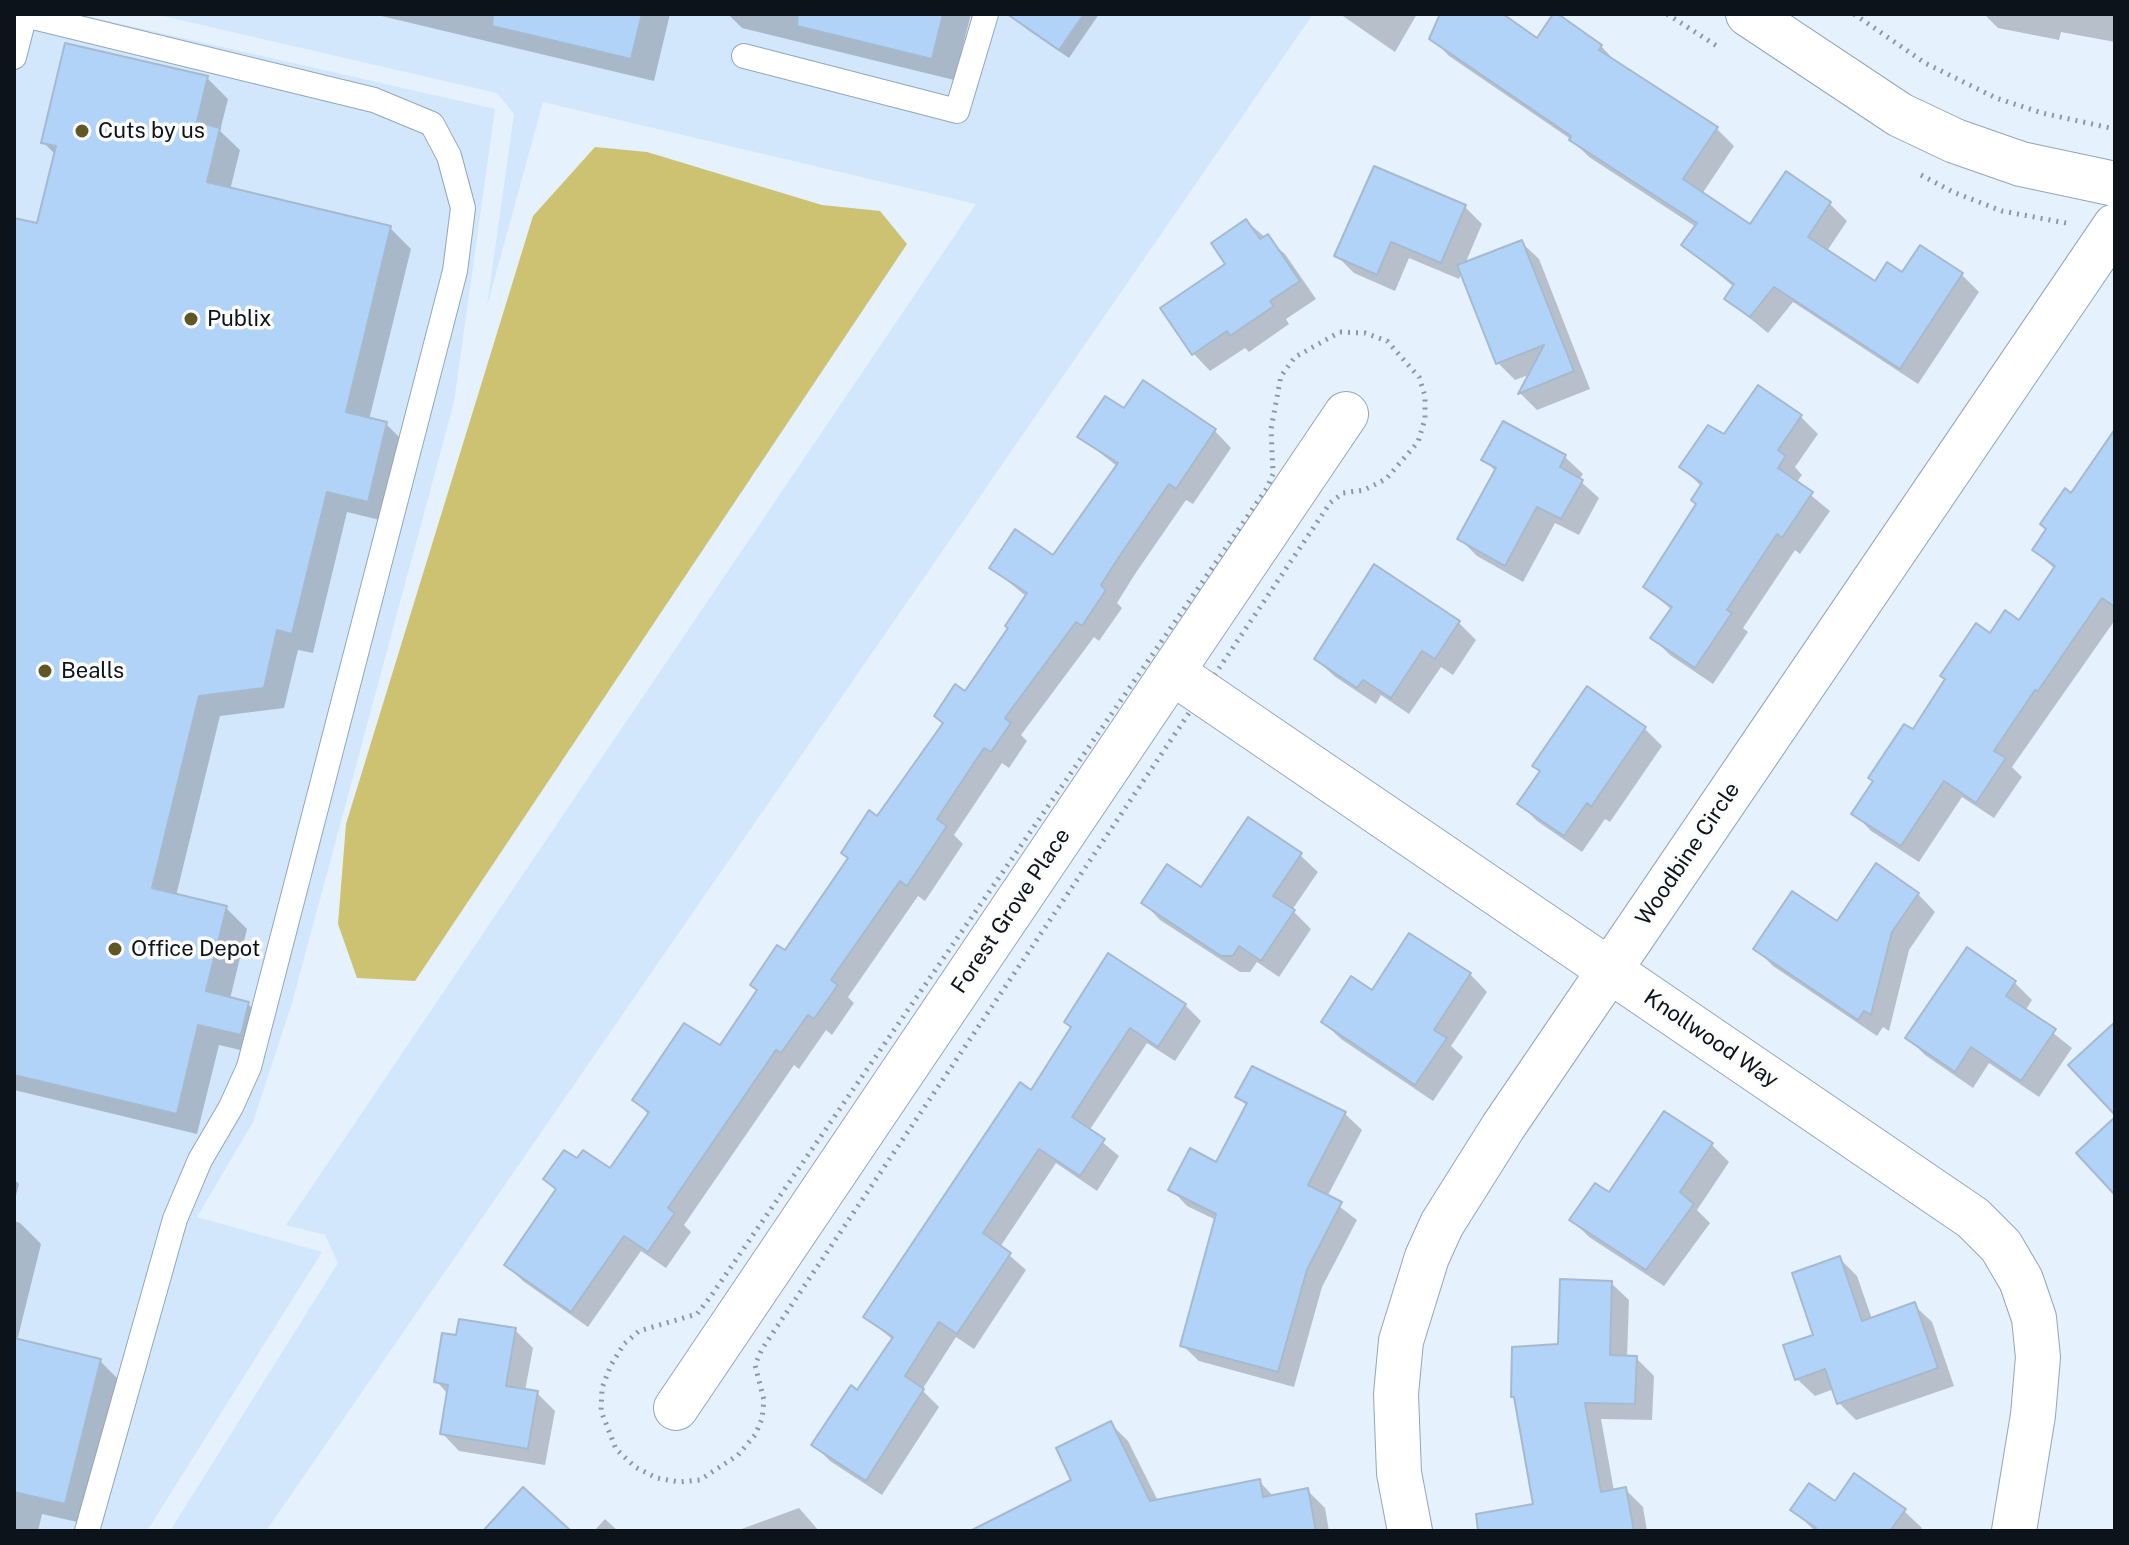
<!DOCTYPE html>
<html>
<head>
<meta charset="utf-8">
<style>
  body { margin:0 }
  #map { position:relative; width:2129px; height:1545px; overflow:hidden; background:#e5f1fd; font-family:"Public Sans",sans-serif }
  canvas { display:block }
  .frame { position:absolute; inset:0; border:16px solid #0c131a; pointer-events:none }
</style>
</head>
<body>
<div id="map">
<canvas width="2129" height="1545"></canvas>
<div class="frame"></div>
</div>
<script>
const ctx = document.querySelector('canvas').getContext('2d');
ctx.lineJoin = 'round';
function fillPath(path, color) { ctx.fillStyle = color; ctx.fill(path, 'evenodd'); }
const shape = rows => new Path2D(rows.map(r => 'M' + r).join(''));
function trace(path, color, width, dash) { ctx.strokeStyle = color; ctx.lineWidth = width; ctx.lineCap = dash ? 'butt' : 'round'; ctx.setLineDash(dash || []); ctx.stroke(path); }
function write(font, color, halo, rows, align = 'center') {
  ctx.font = font + ' "Public Sans",sans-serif'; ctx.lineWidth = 7; ctx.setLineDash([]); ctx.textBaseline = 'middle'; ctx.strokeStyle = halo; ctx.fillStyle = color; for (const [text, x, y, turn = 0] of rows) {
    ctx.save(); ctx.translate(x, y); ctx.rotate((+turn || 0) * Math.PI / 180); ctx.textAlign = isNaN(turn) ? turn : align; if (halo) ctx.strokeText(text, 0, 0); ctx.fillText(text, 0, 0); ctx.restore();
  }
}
fillPath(shape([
  [14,14,77,14,495,109,454,402,292,1003,253,1122,197,1217,322,1252,147,1531,14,1531],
  [154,14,1313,14,266,1531,170,1531,338,1263,325,1235,286,1225,976,204,543,102,487,306,514,114,497,93]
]), '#d2e7fc');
fillPath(shape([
  [595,147,647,152,822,205,880,211,907,244,415,981,357,978,338,924,346,824,533,216]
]), '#cdc271');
fillPath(shape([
  [373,14,670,14,654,81],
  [728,14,971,14,954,80,742,28],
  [1024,14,1099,14,1069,58,1028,30,1019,21],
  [1340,14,1417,14,1395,52],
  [1442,14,1499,14,1538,41,1601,46,1618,64,1717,129,1734,146,1702,194,1751,226,1786,174,1830,204,1847,221,1827,251,1875,284,1903,274,1961,274,1979,292,1918,384,1793,302,1768,333,1726,299,1734,287,1684,245,1696,227,1589,157,1572,140,1449,56,1432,38],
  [1984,14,2115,14,2115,42,2061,32,2059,40,1998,28],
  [207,78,228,99,220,131,240,150,230,190,390,228,411,249,369,420,386,424,407,445,388,522,347,512,313,653,298,650,284,708,220,716,176,896,226,908,247,929,230,999,248,1004,269,1025,262,1055,219,1045,197,1134,14,1090,14,220,39,226,56,155,43,142],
  [1465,207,1482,224,1465,264,1521,242,1539,259,1590,389,1537,410,1520,393,1531,374,1515,380,1498,363,1462,272,1459,279,1409,258,1395,291,1354,273,1337,256],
  [1246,221,1285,254,1316,299,1286,319,1289,324,1249,352,1245,348,1210,371,1193,353],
  [1124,411,1215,431,1231,448,1193,504,1186,500,1135,574,1117,603,1122,608,1099,641,1094,637,1021,735,1027,741,1009,768,1002,763,954,835,963,844,925,901,918,896,848,997,854,1003,832,1035,826,1030,799,1069,794,1065,684,1225,691,1232,666,1268,641,1251,588,1327,523,1281,506,1265,557,1191,546,1179,578,1161,610,1171,649,1115,634,1100,721,1048,1010,628,1027,597,992,568,1054,558,1118,467,1080,437],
  [1801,417,1818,434,1795,467,1802,475,1796,483,1830,511,1800,554,1795,550,1743,628,1748,632,1713,684,1670,655,1653,638,1672,610,1645,587,1698,505,1702,487,1682,467,1724,437],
  [1504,423,1565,457,1583,474,1579,480,1599,498,1579,535,1555,523,1523,582,1477,556,1459,538,1496,472,1484,459],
  [2115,446,2115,620,2012,767,2022,777,1994,818,1962,797,1919,862,1871,831,1854,813,1991,636,2020,623,2055,569,2034,550,2072,495],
  [1459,623,1476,640,1453,675,1441,667,1409,714,1381,695,1376,704,1334,676,1316,659],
  [1587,689,1645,729,1662,746,1610,822,1605,819,1582,852,1537,821,1520,804,1542,773,1535,766],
  [1300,855,1318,872,1292,910,1311,929,1279,977,1257,962,1250,972,1240,972,1160,920,1143,902,1202,889],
  [1918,894,1935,912,1909,950,1889,1031,1883,1027,1877,1036,1773,966,1756,949],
  [1968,950,2015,983,2032,1000,2025,1011,2072,1048,2039,1097,1989,1063,1973,1088,1925,1055,1908,1038],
  [1470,974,1487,992,1451,1046,1463,1057,1433,1101,1341,1039,1323,1022,1373,992],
  [1185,1005,1201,1021,1175,1061,1147,1043,1089,1131,1119,1156,1097,1191,1056,1163,1000,1247,1026,1270,974,1349,956,1337,922,1390,939,1407,882,1495,830,1461,814,1445,858,1392,893,1340,866,1317,1031,1092,1073,1029],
  [1252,1069,1345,1114,1362,1130,1327,1197,1357,1220,1322,1287,1294,1387,1199,1361,1182,1345,1216,1220,1187,1206,1171,1189,1217,1164,1248,1107,1238,1097],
  [1711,1144,1729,1162,1697,1210,1710,1223,1664,1286,1589,1237,1572,1220,1610,1195],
  [14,1179,19,1184,14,1203],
  [14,1221,20,1223,41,1244,17,1341,100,1361,121,1382,86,1524,42,1514,38,1531,14,1531],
  [1840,1259,1857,1276,1872,1319,1914,1305,1932,1322,1954,1386,1856,1420,1839,1403,1834,1389,1815,1396,1797,1379,1816,1336],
  [1611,1283,1629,1300,1627,1358,1636,1358,1654,1376,1652,1420,1601,1419,1614,1491,1625,1489,1643,1507,1647,1531,1520,1531,1536,1506,1516,1400,1513,1396],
  [515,1330,533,1348,525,1391,537,1393,555,1411,545,1465,459,1451,442,1433,448,1394,436,1381,458,1338],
  [1111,1424,1128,1441,1158,1501,1259,1481,1274,1497,1307,1490,1325,1508,1329,1531,1011,1531,1074,1481],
  [1835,1504,1904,1511,1922,1528,1920,1531,1815,1531,1793,1510],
  [799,1508,819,1531,736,1531],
  [605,1519,618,1531,594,1531]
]), '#0003');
const building = shape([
  [493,14,642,14,631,59,492,26,493,14],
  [798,14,943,14,932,59,797,26,798,14],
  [1007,14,1084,14,1059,50,1007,14],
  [1440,14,1503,14,1537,38,1553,14,1558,14,1602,45,1599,50,1718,127,1683,179,1750,224,1786,171,1831,202,1808,237,1875,281,1887,262,1902,272,1920,245,1963,273,1900,369,1774,287,1750,317,1724,299,1734,284,1681,245,1697,223,1569,140,1571,136,1429,39,1440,14],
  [65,43,208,76,197,122,220,128,207,182,391,226,346,412,387,422,368,502,327,492,292,634,277,630,264,688,199,696,152,888,227,906,206,991,249,1002,241,1035,198,1025,177,1114,14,1075,14,218,37,223,56,146,41,143,65,43],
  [1374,166,1466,205,1441,263,1391,242,1377,275,1334,256,1374,166],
  [1246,219,1260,239,1268,234,1300,281,1270,301,1274,306,1230,336,1227,331,1192,355,1160,308,1225,264,1211,243,1246,219],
  [1522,240,1574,371,1518,394,1544,345,1496,364,1457,265,1522,240],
  [1143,380,1216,429,1176,489,1169,484,1119,557,1101,585,1106,590,1082,626,1076,622,1005,718,1011,723,991,752,984,748,937,819,947,826,907,886,900,881,831,980,838,985,814,1019,808,1015,781,1053,776,1050,668,1208,675,1213,648,1252,624,1236,571,1312,504,1265,556,1189,543,1179,564,1150,577,1158,583,1150,610,1168,649,1112,632,1100,684,1023,720,1045,757,990,750,985,777,945,785,950,848,858,841,853,869,810,877,816,943,723,934,716,955,684,965,691,1008,628,1005,626,1027,593,989,568,1015,529,1053,555,1118,463,1077,437,1105,396,1124,408,1143,380],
  [1758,385,1802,415,1778,450,1786,456,1778,468,1813,492,1782,538,1777,534,1727,610,1732,613,1695,668,1650,638,1672,607,1643,587,1696,504,1691,500,1702,483,1679,467,1708,425,1724,434,1758,385],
  [1503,421,1566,455,1560,467,1583,480,1561,519,1537,507,1505,566,1457,539,1496,468,1481,460,1503,421],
  [2115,429,2115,607,2102,598,2038,691,2035,690,1994,751,2006,758,1976,803,1944,781,1901,846,1851,814,1873,781,1868,778,1904,724,1913,729,1945,679,1940,676,1976,623,1990,633,2005,610,2019,620,2055,566,2032,550,2046,529,2040,524,2065,488,2071,493,2115,429],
  [1374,564,1460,621,1435,659,1422,651,1391,698,1363,680,1357,688,1314,659,1374,564],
  [1587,686,1646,727,1591,807,1587,803,1564,836,1517,804,1540,771,1532,766,1587,686],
  [1248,817,1302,853,1273,896,1295,910,1261,961,1239,946,1233,956,1221,956,1141,903,1167,864,1201,887,1248,817],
  [1876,863,1919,893,1892,932,1871,1015,1864,1011,1858,1020,1753,949,1792,891,1837,921,1876,863],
  [1409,933,1471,973,1434,1030,1447,1038,1415,1085,1321,1022,1351,976,1372,990,1409,933],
  [1967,947,2016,981,2006,996,2056,1029,2021,1081,1971,1047,1955,1072,1905,1038,1967,947],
  [1108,953,1186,1004,1158,1047,1130,1028,1072,1117,1105,1139,1080,1176,1039,1149,983,1233,1011,1253,957,1334,939,1322,905,1376,924,1389,866,1481,811,1445,851,1385,857,1390,893,1337,863,1317,1020,1082,1031,1090,1071,1027,1064,1022,1108,953],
  [2115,1022,2115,1115,2068,1065,2115,1022],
  [1252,1066,1346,1112,1308,1185,1342,1202,1307,1270,1278,1372,1180,1346,1216,1214,1168,1190,1190,1148,1216,1162,1247,1103,1235,1097,1252,1066],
  [1664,1111,1713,1143,1680,1192,1694,1204,1646,1270,1569,1220,1595,1183,1609,1192,1664,1111],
  [2115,1117,2115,1195,2076,1153,2115,1117],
  [1840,1256,1862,1321,1915,1302,1938,1368,1837,1404,1825,1369,1795,1380,1783,1345,1813,1335,1792,1273,1840,1256],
  [1560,1279,1612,1281,1610,1355,1637,1356,1635,1404,1585,1403,1601,1492,1626,1487,1634,1531,1478,1531,1476,1514,1533,1504,1514,1397,1511,1397,1512,1347,1558,1344,1560,1279],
  [459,1319,516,1328,506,1386,538,1391,528,1449,440,1434,448,1385,434,1382,442,1333,456,1335,459,1319],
  [14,1338,101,1359,65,1504,14,1492,14,1338],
  [1111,1421,1150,1501,1260,1479,1263,1497,1308,1488,1316,1531,970,1531,1071,1480,1056,1448,1111,1421],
  [1854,1473,1906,1509,1890,1531,1814,1531,1816,1528,1790,1510,1809,1483,1835,1501,1854,1473],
  [523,1487,571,1531,483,1531,523,1487]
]);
fillPath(building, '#b0d3f7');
trace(building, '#a6b9ce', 2);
const service = shape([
  [21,14,374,100,432,124,449,156,463,208,455,271,249,1067,231,1107,200,1160,175,1219,87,1531],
  [744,56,957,111,986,14],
  [14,57,25,14]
]);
const minor = shape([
  [1172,672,1973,1218,2001,1246,2021,1280,2034,1318,2038,1357,2033,1415,2014,1531],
  [676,1408,1346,414],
  [1410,1531,1399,1473,1396,1394,1401,1341,1427,1257,1442,1224,1503,1127,2115,226]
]);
const tertiary = shape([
  [1748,14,1900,115,1955,141,2021,164,2115,184]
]);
trace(service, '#93a6b9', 26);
trace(minor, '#93a6b9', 46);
trace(tertiary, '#93a6b9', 46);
trace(shape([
  [1667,14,1720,48],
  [1854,14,1925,63,1996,98,2042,113,2115,129],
  [1921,175,1953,192,2002,211,2066,223],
  [1340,332,1365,333,1387,341,1419,377,1425,396,1425,419,1418,442,1386,479,1364,490,1343,493,1330,503,762,1349,755,1365,764,1400,762,1419,755,1435,738,1455,700,1480,679,1482,657,1478,635,1467,616,1449,601,1411,602,1388,611,1365,624,1344,639,1331,697,1314,711,1296,1267,488,1273,474,1271,429,1281,376,1295,357,1340,332]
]), '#8e98a2', 5, [2, 6]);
trace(service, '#fff', 24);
trace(minor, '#fff', 44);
trace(tertiary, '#fff', 44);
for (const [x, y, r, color] of [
  [82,131,8,"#5f5824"],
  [191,319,8,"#5f5824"],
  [45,671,8,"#5f5824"],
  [115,949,8,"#5f5824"]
]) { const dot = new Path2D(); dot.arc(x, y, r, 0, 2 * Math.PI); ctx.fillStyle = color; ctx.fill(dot); trace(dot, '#fcfcfc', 3); }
write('22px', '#0c131a', '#fcfcfc', [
  ["Cuts by us",98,131],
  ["Publix",207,319],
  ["Bealls",61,671],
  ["Office Depot",131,949]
], 'left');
write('22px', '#0c131a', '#fcfcfc', [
  ["Woodbine Circle",1688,854,-56],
  ["Forest Grove Place",1011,911,-56],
  ["Knollwood Way",1711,1039,34]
]);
</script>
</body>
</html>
